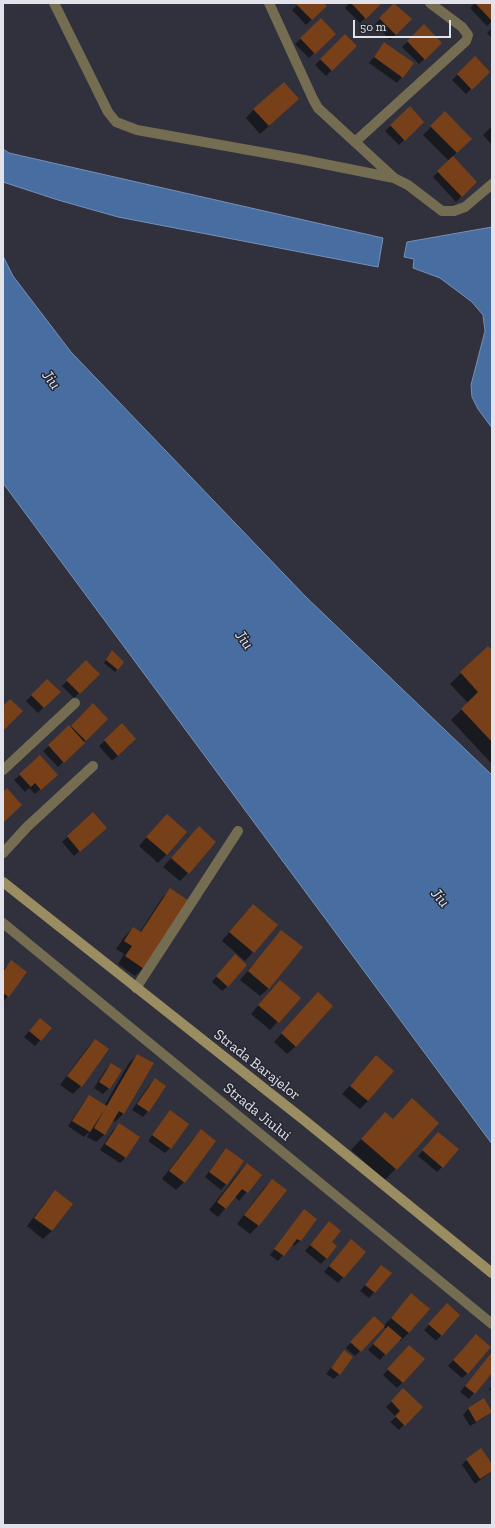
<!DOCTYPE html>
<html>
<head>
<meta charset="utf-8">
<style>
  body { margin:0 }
  #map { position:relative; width:495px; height:1528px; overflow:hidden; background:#30313c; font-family:"Zilla Slab",serif }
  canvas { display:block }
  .frame { position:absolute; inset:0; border:4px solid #e2e3ea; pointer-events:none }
  .scale { position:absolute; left:353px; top:20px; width:98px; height:18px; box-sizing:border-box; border:2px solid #e2e3ea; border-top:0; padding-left:5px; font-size:12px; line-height:14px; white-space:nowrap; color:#e2e3ea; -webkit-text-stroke:3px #262731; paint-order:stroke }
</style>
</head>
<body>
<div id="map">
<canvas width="495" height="1528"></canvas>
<div class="frame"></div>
<div class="scale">50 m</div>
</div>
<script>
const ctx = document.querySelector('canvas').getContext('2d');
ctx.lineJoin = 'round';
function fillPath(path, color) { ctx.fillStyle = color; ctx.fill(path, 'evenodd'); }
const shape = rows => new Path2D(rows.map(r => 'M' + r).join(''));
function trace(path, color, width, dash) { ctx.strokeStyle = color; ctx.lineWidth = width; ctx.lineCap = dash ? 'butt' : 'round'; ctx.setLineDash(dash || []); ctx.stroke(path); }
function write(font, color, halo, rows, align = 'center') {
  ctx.font = font + ' "Zilla Slab",serif'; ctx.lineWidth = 3; ctx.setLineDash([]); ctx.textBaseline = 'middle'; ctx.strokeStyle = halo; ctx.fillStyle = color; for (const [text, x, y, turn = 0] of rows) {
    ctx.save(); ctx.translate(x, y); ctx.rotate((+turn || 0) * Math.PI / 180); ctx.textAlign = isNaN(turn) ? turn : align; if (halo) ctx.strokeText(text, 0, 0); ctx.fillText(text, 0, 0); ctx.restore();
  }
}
const water = shape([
  [3,149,9,153,383,238,378,267,118,217,58,200,3,182,3,149],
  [492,227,492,428,478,409,472,397,471,385,485,331,483,315,472,302,440,278,413,268,414,259,404,257,407,242,492,227],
  [3,256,13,276,71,352,306,597,492,775,492,1144,3,483,3,256]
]);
fillPath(water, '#486da1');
trace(water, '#7690b7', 1);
fillPath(shape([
  [299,3,322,3,325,6,306,25,292,10],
  [349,3,380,3,360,23,345,8],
  [475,3,492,3,492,21,487,26,470,8],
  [395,4,411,19,390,40,375,24],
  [321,19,335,33,309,58,295,44],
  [424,26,441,43,419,64,402,47],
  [492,28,492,38,487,33],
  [345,35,356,46,326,76,315,65],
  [385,43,402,77,397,83,369,63],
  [475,58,489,72,466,94,452,80],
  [290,107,260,134,246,118,254,109],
  [410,108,423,122,399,145,385,131],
  [445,113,470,139,452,157,476,182,456,202,433,177,449,161,423,135],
  [492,126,492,145,483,135],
  [488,647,492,651,492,764,451,720,468,703,450,684],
  [112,652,122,662,115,672,104,663],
  [86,662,99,674,74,698,62,686],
  [47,680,59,692,38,713,26,701],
  [93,705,107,719,58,767,43,751,70,728],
  [122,725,130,745,112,761,99,746],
  [20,775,51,780,35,794,29,788,25,792,14,780],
  [93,814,100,833,74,856,62,842],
  [159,823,166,855,158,863,139,846],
  [191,836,188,873,180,881,163,867],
  [170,890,143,968,135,976,118,964,124,954,116,949,125,936,133,928,140,932,162,898],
  [245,913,277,925,245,961,222,941],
  [282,931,269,988,260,996,240,980],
  [230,961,228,986,222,991,212,982],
  [11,962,26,973,3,1002,3,970],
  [272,989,299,998,270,1030,251,1014],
  [310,1002,296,1046,287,1054,274,1042],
  [35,1024,51,1028,35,1046,24,1037],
  [95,1040,108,1049,81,1086,73,1094,60,1085,87,1048],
  [137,1055,152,1064,123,1114,115,1122,112,1120,105,1134,96,1142,87,1137,90,1131,84,1137,68,1126,84,1102,89,1096,104,1106,129,1063],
  [376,1057,368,1101,360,1109,342,1094],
  [111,1064,121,1070,109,1088,103,1094,94,1088,106,1069],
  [155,1080,148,1111,143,1117,132,1110,149,1085],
  [170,1111,170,1148,165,1153,148,1141],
  [392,1120,438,1123,385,1180,351,1150,375,1124],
  [119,1125,126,1157,120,1163,100,1150,113,1130],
  [201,1130,184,1182,176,1190,162,1179,193,1139],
  [433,1139,442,1167,437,1172,418,1156],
  [221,1155,226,1184,221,1190,205,1177],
  [247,1164,261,1175,239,1201,235,1197,218,1217,209,1210,239,1172],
  [272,1180,285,1190,258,1226,250,1234,237,1224,264,1188],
  [55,1192,52,1231,43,1239,27,1226,47,1200],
  [304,1210,316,1219,300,1241,294,1246,292,1244,278,1261,270,1255],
  [324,1228,331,1242,336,1247,321,1264,305,1251],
  [346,1246,365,1252,338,1283,324,1272],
  [381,1266,390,1274,369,1298,360,1291],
  [411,1295,409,1333,400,1341,399,1339,380,1360,368,1350,387,1329,383,1327],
  [442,1310,459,1315,436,1341,424,1330],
  [368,1323,360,1351,355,1356,346,1348],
  [471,1340,468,1373,462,1378,448,1366],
  [344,1351,339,1374,334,1379,326,1374],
  [404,1351,403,1382,397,1388,383,1375],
  [492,1353,492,1371,469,1399,460,1392],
  [492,1386,492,1392,489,1389],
  [403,1390,421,1407,399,1430,390,1422,396,1417,386,1407],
  [483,1400,490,1412,485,1417,470,1426,463,1415,468,1409],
  [467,1459,492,1466,492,1471,475,1484,462,1465]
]), '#0007');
fillPath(shape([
  [298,3,324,3,327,6,312,20,296,4],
  [351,3,382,3,366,19],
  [394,3,412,19,396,35,379,18],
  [475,3,492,3,492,21],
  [321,18,336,34,315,54,300,38],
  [424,24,442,43,425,60,407,41],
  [345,34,357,46,332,71,320,59],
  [384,42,414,63,403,78,374,57],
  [475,56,490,72,472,90,457,74],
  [284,82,299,99,269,126,253,109],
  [410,106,424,122,405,141,390,125],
  [445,111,472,139,457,153,430,126],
  [453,156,477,182,462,197,437,171],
  [488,646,492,650,492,742,461,709,478,692,460,672],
  [112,650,124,662,118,670,106,660],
  [86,660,100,674,80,694,66,680],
  [47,679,61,692,44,708,31,695],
  [10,699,23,711,3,731,3,706],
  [93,703,108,719,86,741,71,726],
  [122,723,136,739,118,756,104,740],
  [69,725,85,743,64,763,48,745],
  [40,755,58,775,41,790,35,783,31,787,19,774],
  [7,788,22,805,3,823,3,792],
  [93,812,107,828,80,852,67,836],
  [167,814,187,832,167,855,146,837],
  [199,826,216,842,189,874,171,858],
  [170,888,189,901,144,969,125,956,132,946,124,941,133,927,141,932],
  [253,904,278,925,254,953,229,932],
  [281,930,303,947,269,989,248,971],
  [235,954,247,965,228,987,216,976],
  [11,960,27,972,9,997,3,993,3,972],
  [280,980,301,998,279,1023,258,1005],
  [318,992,333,1006,296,1047,281,1033],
  [40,1018,52,1028,41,1041,29,1031],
  [95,1039,109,1049,82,1087,67,1076],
  [137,1054,154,1063,124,1114,119,1111,105,1135,94,1128],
  [376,1055,394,1071,368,1101,350,1086],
  [111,1063,122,1070,110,1089,99,1082],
  [155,1078,166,1086,149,1112,137,1104],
  [89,1095,107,1106,90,1132,72,1121],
  [412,1098,439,1123,397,1170,361,1139,385,1112,393,1119],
  [170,1110,189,1124,171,1149,152,1135],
  [119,1123,140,1137,126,1158,105,1144],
  [201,1129,216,1141,185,1183,169,1171],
  [438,1132,459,1149,443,1168,422,1150],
  [226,1148,244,1161,227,1185,209,1172],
  [247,1163,262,1175,248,1193,242,1189,226,1209,217,1202],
  [272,1179,287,1190,259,1226,244,1215],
  [55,1190,73,1204,52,1231,34,1218],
  [304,1209,317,1219,301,1241,297,1239,284,1256,274,1249],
  [329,1221,341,1231,332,1242,337,1246,327,1259,310,1245],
  [351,1239,366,1252,344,1278,329,1266],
  [381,1265,392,1273,375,1293,365,1285],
  [411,1293,430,1309,409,1333,391,1318],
  [447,1303,460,1315,442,1336,428,1324],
  [374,1316,385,1326,361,1352,350,1342],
  [388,1326,402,1338,386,1355,373,1344],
  [476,1334,491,1347,468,1374,453,1360],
  [409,1345,425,1359,403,1383,387,1369],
  [344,1350,353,1357,340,1375,331,1368],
  [492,1352,492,1373,475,1394,465,1386],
  [403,1388,423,1407,405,1426,395,1416,400,1411,391,1401],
  [484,1398,492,1412,476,1422,468,1408],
  [481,1448,492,1464,492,1471,480,1479,466,1459]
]), '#784018');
trace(shape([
  [54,3,108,112,116,122,137,130,299,159,394,178,408,185,442,211,454,211,465,207,492,184],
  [269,3,313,99,318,108,393,177],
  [356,141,466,41,468,35,462,27,430,3],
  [3,770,75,703],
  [3,853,27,827,93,766],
  [3,923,492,1324],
  [136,988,238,831]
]), '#746d51', 10);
trace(shape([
  [3,882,304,1120,492,1273]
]), '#9a8d61', 10);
write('15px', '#e2e3ea', '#262731', [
  ["Strada Barajelor",257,1065,38],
  ["Strada Jiului",257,1112,39]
]);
write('italic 16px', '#d8e3f3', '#262731', [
  ["Jiu",51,380,53],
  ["Jiu",244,640,53],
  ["Jiu",440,898,49]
]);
</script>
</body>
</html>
